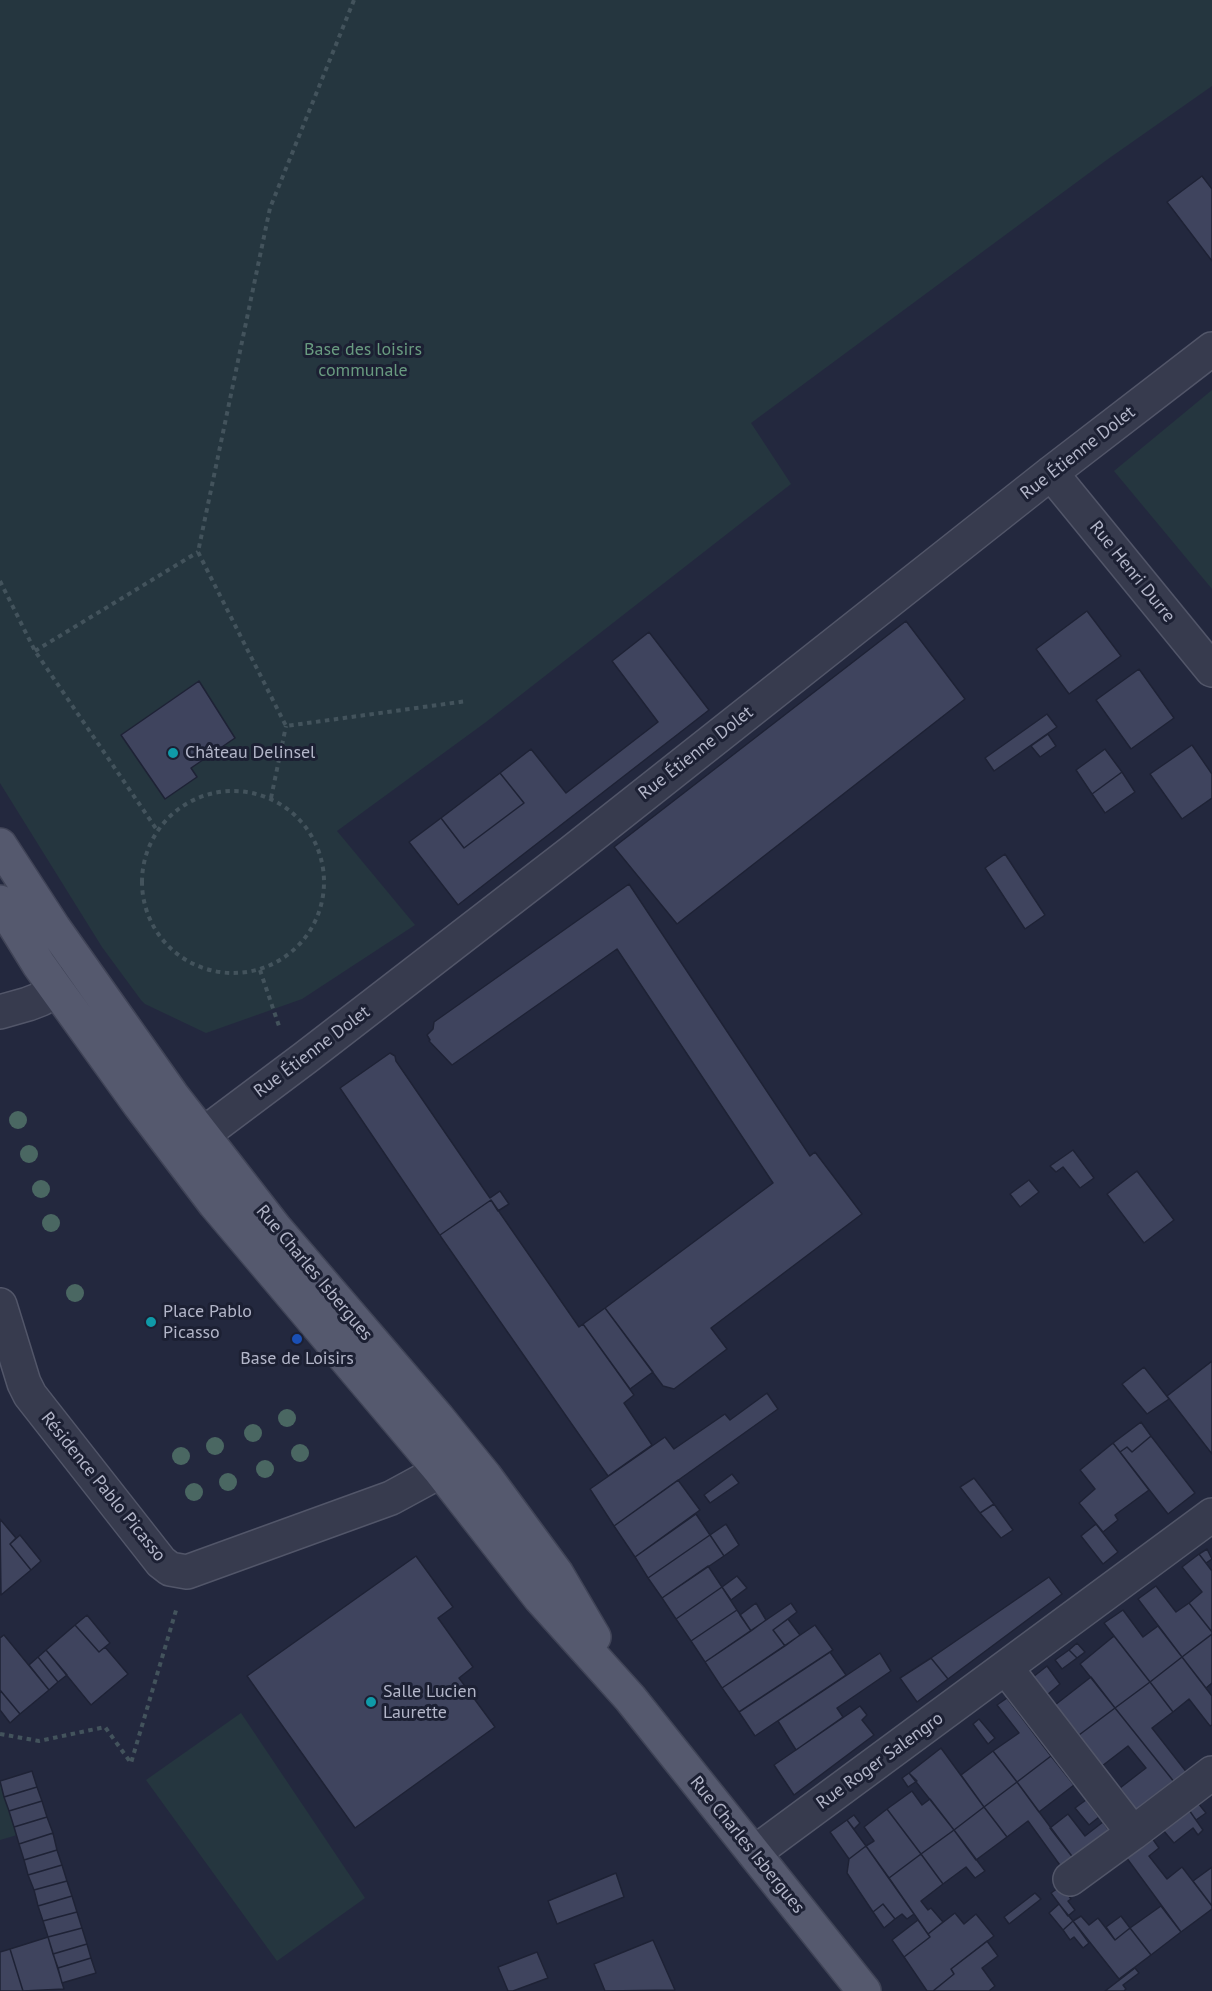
<!DOCTYPE html>
<html>
<head>
<meta charset="utf-8">
<style>
  body { margin:0 }
  canvas { display:block; background:#23283e }
</style>
</head>
<body>
<canvas width="1212" height="1991"></canvas>
<script>
const ctx = document.querySelector('canvas').getContext('2d');
ctx.lineJoin = 'round';
function fillPath(path, color) { ctx.fillStyle = color; ctx.fill(path, 'evenodd'); }
const shape = rows => new Path2D(rows.map(r => 'M' + r).join(''));
function trace(path, color, width, dash) { ctx.strokeStyle = color; ctx.lineWidth = width; ctx.lineCap = dash ? 'butt' : 'round'; ctx.setLineDash(dash || []); ctx.stroke(path); }
function write(font, color, halo, rows, align = 'center') {
  ctx.font = font + ' "PT Sans",sans-serif'; ctx.lineWidth = 6; ctx.setLineDash([]); ctx.textBaseline = 'middle'; ctx.strokeStyle = halo; ctx.fillStyle = color; for (const [text, x, y, turn = 0] of rows) {
    ctx.save(); ctx.translate(x, y); ctx.rotate((+turn || 0) * Math.PI / 180); ctx.textAlign = isNaN(turn) ? turn : align; if (halo) ctx.strokeText(text, 0, 0); ctx.fillText(text, 0, 0); ctx.restore();
  }
}
fillPath(shape([
  [0,0,1212,0,1212,86,1108,159,751,423,791,484,486,722,337,831,415,925,302,999,206,1033,145,1004,141,1000,102,947,0,783],
  [1212,390,1212,589,1114,471],
  [241,1713,365,1898,277,1961,146,1780],
  [0,1784,17,1835,0,1840]
]), '#25363f');
const building = shape([
  [1202,176,1212,189,1212,261,1167,202,1202,176],
  [1087,611,1121,656,1069,694,1036,649,1087,611],
  [906,621,965,699,677,924,614,847,906,621],
  [649,632,709,710,458,905,409,842,441,818,464,848,524,803,500,773,531,749,566,793,658,722,612,661,649,632],
  [1139,669,1174,718,1131,749,1096,700,1139,669],
  [199,681,235,738,191,768,197,777,165,799,121,735,199,681],
  [1047,714,1057,727,994,771,985,758,1047,714],
  [1048,734,1056,746,1040,757,1031,746,1048,734],
  [1192,745,1212,774,1212,798,1182,819,1150,774,1192,745],
  [1105,749,1122,772,1092,794,1076,770,1105,749],
  [1122,772,1135,792,1105,813,1092,794,1122,772],
  [500,773,524,803,464,848,441,818,500,773],
  [1005,854,1045,915,1025,929,985,868,1005,854],
  [629,884,810,1156,815,1152,862,1214,711,1328,727,1349,674,1389,663,1386,605,1308,773,1183,617,949,452,1065,429,1041,430,1040,427,1035,433,1029,434,1022,629,884],
  [390,1053,395,1056,396,1061,490,1198,500,1191,509,1204,498,1211,491,1200,440,1235,439,1234,340,1088,390,1053],
  [1073,1150,1094,1178,1080,1188,1063,1167,1056,1172,1050,1166,1073,1150],
  [1137,1171,1174,1220,1144,1243,1107,1194,1137,1171],
  [1029,1180,1039,1192,1020,1207,1010,1194,1029,1180],
  [491,1200,579,1327,583,1324,634,1395,624,1403,652,1445,608,1476,441,1237,440,1235,491,1200],
  [605,1308,653,1372,630,1389,583,1324,605,1308],
  [1212,1361,1212,1454,1167,1396,1212,1361],
  [1144,1367,1169,1399,1147,1414,1122,1384,1144,1367],
  [767,1393,778,1409,614,1526,590,1489,665,1437,674,1449,725,1414,730,1420,767,1393],
  [1141,1422,1151,1436,1132,1452,1127,1447,1120,1452,1113,1443,1141,1422],
  [1151,1436,1195,1493,1168,1514,1120,1452,1127,1447,1132,1452,1151,1436],
  [1113,1443,1149,1490,1115,1515,1118,1520,1103,1532,1079,1503,1095,1489,1080,1470,1113,1443],
  [732,1474,739,1483,710,1503,704,1495,732,1474],
  [974,1478,994,1504,980,1513,960,1487,974,1478],
  [678,1480,700,1510,635,1557,614,1526,678,1480],
  [994,1504,1013,1530,1001,1538,980,1513,994,1504],
  [696,1514,710,1535,648,1578,635,1557,696,1514],
  [0,1519,16,1538,10,1544,31,1570,1,1595,0,1519],
  [726,1524,739,1545,724,1556,710,1535,726,1524],
  [1096,1524,1118,1552,1103,1564,1081,1536,1096,1524],
  [20,1535,41,1561,31,1570,10,1544,20,1535],
  [710,1535,724,1556,662,1598,648,1578,710,1535],
  [1207,1549,1212,1559,1206,1563,1199,1554,1207,1549],
  [1199,1554,1212,1571,1212,1632,1189,1603,1202,1592,1182,1567,1199,1554],
  [416,1556,453,1607,438,1618,473,1667,459,1678,495,1727,355,1828,247,1676,416,1556],
  [708,1566,722,1587,676,1619,662,1598,708,1566],
  [737,1576,747,1588,731,1600,722,1587,737,1576],
  [1049,1577,1062,1594,948,1679,931,1658,1049,1577],
  [1156,1586,1176,1612,1189,1603,1212,1632,1212,1634,1182,1657,1138,1599,1156,1586],
  [722,1587,737,1610,691,1641,676,1619,722,1587],
  [756,1603,766,1620,751,1631,740,1615,756,1603],
  [791,1603,797,1612,773,1630,785,1646,722,1688,705,1662,791,1603],
  [737,1610,751,1631,705,1662,691,1641,737,1610],
  [1123,1610,1143,1637,1158,1626,1182,1657,1150,1682,1104,1623,1123,1610],
  [87,1615,110,1643,99,1652,75,1625,87,1615],
  [788,1619,800,1635,785,1646,773,1630,788,1619],
  [75,1625,99,1652,105,1647,128,1674,91,1705,46,1650,75,1625],
  [815,1625,833,1650,739,1712,722,1688,815,1625],
  [1212,1634,1212,1683,1206,1688,1182,1657,1212,1634],
  [4,1635,49,1690,20,1714,0,1690,0,1638,4,1635],
  [1114,1636,1150,1682,1115,1708,1080,1664,1114,1636],
  [1077,1643,1085,1652,1077,1658,1069,1650,1077,1643],
  [46,1650,67,1675,58,1682,38,1657,46,1650],
  [1069,1650,1077,1658,1062,1669,1055,1660,1069,1650],
  [830,1652,846,1675,755,1736,739,1712,830,1652],
  [880,1653,891,1671,837,1708,843,1717,796,1750,778,1721,880,1653],
  [38,1657,58,1682,49,1690,29,1665,38,1657],
  [1182,1657,1212,1696,1212,1725,1210,1726,1189,1699,1173,1712,1150,1682,1182,1657],
  [931,1658,948,1679,917,1702,900,1678,931,1658],
  [1047,1666,1060,1684,1047,1695,1033,1677,1047,1666],
  [1091,1677,1115,1708,1079,1735,1055,1705,1091,1677],
  [1150,1682,1173,1712,1152,1728,1188,1774,1175,1783,1115,1708,1150,1682],
  [0,1690,20,1714,10,1723,0,1710,0,1690],
  [1007,1698,1051,1756,1017,1782,993,1751,1019,1733,997,1705,1007,1698],
  [860,1706,867,1715,862,1720,874,1735,794,1795,774,1765,860,1706],
  [1115,1708,1175,1783,1137,1812,1120,1788,1146,1768,1128,1746,1102,1766,1079,1735,1115,1708],
  [979,1719,995,1738,988,1744,973,1724,979,1719],
  [941,1748,984,1807,954,1830,909,1773,941,1748],
  [993,1751,1017,1782,984,1807,961,1775,993,1751],
  [1051,1756,1074,1785,1039,1812,1017,1782,1051,1756],
  [32,1771,37,1787,4,1797,0,1781,32,1771],
  [909,1773,917,1781,908,1787,902,1778,909,1773],
  [1017,1782,1074,1859,1062,1868,1028,1821,1007,1837,984,1807,1017,1782],
  [37,1787,42,1801,9,1811,4,1797,37,1787],
  [912,1791,922,1805,930,1799,954,1830,921,1854,887,1809,912,1791],
  [1086,1800,1099,1817,1089,1825,1075,1808,1086,1800],
  [42,1801,47,1817,14,1827,9,1811,42,1801],
  [1198,1803,1206,1813,1196,1820,1189,1810,1198,1803],
  [984,1807,1007,1837,976,1860,954,1830,984,1807],
  [887,1809,921,1854,889,1878,866,1846,874,1841,864,1827,887,1809],
  [1189,1810,1203,1830,1198,1835,1193,1828,1174,1843,1163,1830,1189,1810],
  [1068,1814,1085,1836,1103,1822,1110,1832,1074,1859,1050,1828,1068,1814],
  [854,1815,860,1823,854,1829,847,1820,854,1815],
  [47,1817,53,1833,19,1844,14,1827,47,1817],
  [847,1820,866,1846,849,1859,830,1832,847,1820],
  [954,1830,985,1871,975,1878,966,1867,943,1884,921,1854,954,1830],
  [53,1833,57,1850,24,1860,19,1844,53,1833],
  [1152,1838,1159,1848,1149,1856,1167,1879,1182,1867,1212,1906,1212,1909,1181,1932,1126,1857,1152,1838],
  [866,1846,914,1914,907,1919,902,1914,895,1919,883,1904,873,1912,847,1873,849,1859,866,1846],
  [57,1850,62,1865,28,1875,24,1860,57,1850],
  [921,1854,943,1884,921,1901,928,1910,931,1908,943,1922,928,1934,889,1878,921,1854],
  [62,1865,67,1881,34,1890,28,1875,62,1865],
  [1212,1867,1212,1906,1193,1881,1212,1867],
  [616,1873,624,1897,557,1924,548,1901,616,1873],
  [67,1881,72,1896,38,1906,34,1890,67,1881],
  [1061,1886,1071,1899,1068,1901,1075,1910,1068,1916,1051,1893,1061,1886],
  [1035,1893,1041,1899,1009,1924,1004,1917,1035,1893],
  [72,1896,77,1912,43,1921,38,1906,72,1896],
  [883,1904,895,1919,884,1928,873,1912,883,1904],
  [1059,1904,1073,1921,1063,1930,1049,1913,1059,1904],
  [1161,1906,1181,1932,1151,1955,1130,1928,1161,1906],
  [77,1912,82,1928,48,1937,43,1921,77,1912],
  [955,1913,964,1924,976,1914,994,1936,951,1969,954,1974,933,1991,927,1991,904,1957,930,1937,928,1934,955,1913],
  [1081,1916,1089,1925,1098,1918,1115,1940,1130,1928,1151,1955,1119,1979,1073,1921,1081,1916],
  [1121,1916,1130,1928,1115,1940,1106,1927,1121,1916],
  [918,1920,930,1937,904,1957,892,1940,918,1920],
  [1073,1921,1089,1943,1083,1948,1074,1937,1070,1940,1063,1930,1073,1921],
  [82,1928,87,1944,53,1954,48,1937,82,1928],
  [48,1937,64,1989,23,1991,10,1949,48,1937],
  [653,1940,675,1990,605,1991,594,1964,653,1940],
  [987,1941,998,1956,982,1968,995,1986,989,1991,933,1991,954,1974,951,1969,987,1941],
  [87,1944,91,1958,58,1968,53,1954,87,1944],
  [10,1949,23,1991,0,1991,0,1952,10,1949],
  [537,1952,548,1978,513,1991,508,1991,498,1967,537,1952],
  [91,1958,96,1973,62,1983,58,1968,91,1958],
  [1135,1968,1139,1973,1123,1985,1126,1989,1124,1991,1105,1991,1135,1968]
]);
fillPath(building, '#3f445e');
trace(building, '#1e2235', 1.5);
const minor = shape([
  [1051,473,1212,670],
  [0,1012,28,1004,41,999,84,972],
  [181,1151,305,1058,573,851,1051,473,1212,349],
  [0,1305,24,1383,30,1395,161,1562,170,1569,187,1572,391,1498,426,1479,461,1449],
  [1006,1668,1133,1833,1212,1773],
  [754,1853,1212,1515],
  [1070,1879,1133,1833]
]);
const major = shape([
  [0,845,54,928,172,1095,276,1229,438,1418,485,1476,557,1574,594,1637],
  [0,902,39,965,139,1104,215,1204,439,1469,540,1598,630,1698,864,1991]
]);
trace(minor, '#525669', 36);
trace(major, '#404457', 36);
trace(shape([
  [354,0,270,208,198,552,286,726,467,701],
  [0,581,35,651,157,830],
  [35,651,198,552],
  '142 882a91 91 0 1 1 182 0a91 91 0 1 1-182 0Z',
  [271,798,286,726],
  [260,970,280,1029],
  [0,1734,39,1741,105,1727,131,1763,177,1607]
]), '#43535c', 4, [4.5, 4.5]);
trace(minor, '#373b4e', 33);
trace(major, '#55596e', 33);
ctx.fillStyle = '#4a6762';
for (const [x, y] of [
  [18,1120],
  [29,1154],
  [41,1189],
  [51,1223],
  [75,1293],
  [287,1418],
  [253,1433],
  [215,1446],
  [300,1453],
  [181,1456],
  [265,1469],
  [228,1482],
  [194,1492]
]) { ctx.beginPath(); ctx.arc(x, y, 9, 0, 2 * Math.PI); ctx.fill(); }
for (const [x, y, r, color] of [
  [173,753,6,"#0f9aa8"],
  [151,1322,6,"#0f9aa8"],
  [297,1339,6,"#1a4fb4"],
  [371,1702,6,"#0f9aa8"]
]) { const dot = new Path2D(); dot.arc(x, y, r, 0, 2 * Math.PI); ctx.fillStyle = color; ctx.fill(dot); trace(dot, '#1c2033', 2); }
write('18px', '#699b80', '#1c2033', [
  ["Base des loisirs",363,350],
  ["communale",363,371]
]);
write('18px', '#b3b6c9', '#1c2033', [
  ["Rue Étienne Dolet",1078,453,-38],
  ["Rue Henri Durre",1132,572,51],
  ["Rue Étienne Dolet",696,753,-38],
  ["Rue Étienne Dolet",312,1052,-37],
  ["Rue Charles Isbergues",314,1273,50],
  ["Résidence Pablo Picasso",103,1487,51],
  ["Rue Roger Salengro",880,1761,-36],
  ["Rue Charles Isbergues",747,1845,51]
]);
write('18px', '#b3b6c9', '#1c2033', [
  ["Château Delinsel",185,753],
  ["Place Pablo",163,1312],
  ["Picasso",163,1333],
  ["Base de Loisirs",297,1359,"center"],
  ["Salle Lucien",383,1692],
  ["Laurette",383,1713]
], 'left');
</script>
</body>
</html>
